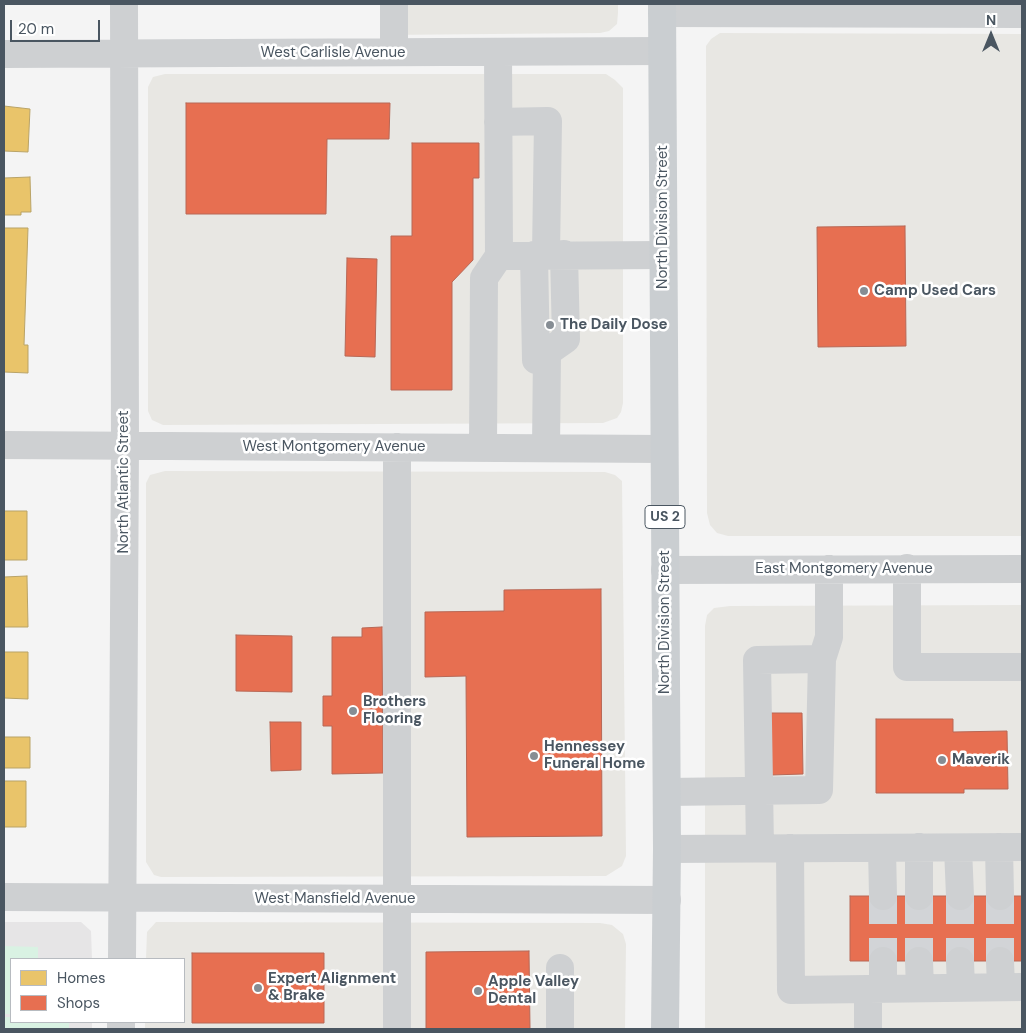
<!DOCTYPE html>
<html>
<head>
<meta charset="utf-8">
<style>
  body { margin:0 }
  #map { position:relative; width:1026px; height:1033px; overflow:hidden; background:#f4f4f4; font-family:"DM Sans",sans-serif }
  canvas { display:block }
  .frame { position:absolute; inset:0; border:5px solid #4a5661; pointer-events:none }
  .legend { position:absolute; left:10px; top:958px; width:175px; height:65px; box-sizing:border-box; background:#fff; border:1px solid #b7bbc0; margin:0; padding:6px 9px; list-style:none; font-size:15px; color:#4a5661 }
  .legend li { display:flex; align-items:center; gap:10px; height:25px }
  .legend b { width:25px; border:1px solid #b7bbc0 }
  .north { position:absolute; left:966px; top:10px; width:50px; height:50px; -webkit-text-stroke:4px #fff; paint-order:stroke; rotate:0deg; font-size:14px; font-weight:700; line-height:20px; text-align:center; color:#4a5661 }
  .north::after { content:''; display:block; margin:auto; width:18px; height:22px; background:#4a5661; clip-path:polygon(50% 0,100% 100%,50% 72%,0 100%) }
  .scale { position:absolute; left:10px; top:20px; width:90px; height:22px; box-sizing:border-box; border:2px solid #4a5661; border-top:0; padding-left:6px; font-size:15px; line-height:18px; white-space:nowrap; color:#4a5661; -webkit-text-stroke:4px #fff; paint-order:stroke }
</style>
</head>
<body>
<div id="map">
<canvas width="1026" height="1033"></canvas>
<div class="frame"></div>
<ul class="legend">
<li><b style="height:14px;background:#e9c46a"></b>Homes</li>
<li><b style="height:14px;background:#e76f51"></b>Shops</li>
</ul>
<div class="north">N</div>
<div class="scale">20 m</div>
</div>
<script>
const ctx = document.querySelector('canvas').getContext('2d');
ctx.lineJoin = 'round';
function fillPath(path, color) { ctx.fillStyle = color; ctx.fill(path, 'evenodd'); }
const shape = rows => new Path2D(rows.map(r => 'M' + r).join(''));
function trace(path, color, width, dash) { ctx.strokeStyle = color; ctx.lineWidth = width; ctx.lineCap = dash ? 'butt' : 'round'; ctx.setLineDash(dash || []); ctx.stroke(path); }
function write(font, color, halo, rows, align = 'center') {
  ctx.font = font + ' "DM Sans",sans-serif'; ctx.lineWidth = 5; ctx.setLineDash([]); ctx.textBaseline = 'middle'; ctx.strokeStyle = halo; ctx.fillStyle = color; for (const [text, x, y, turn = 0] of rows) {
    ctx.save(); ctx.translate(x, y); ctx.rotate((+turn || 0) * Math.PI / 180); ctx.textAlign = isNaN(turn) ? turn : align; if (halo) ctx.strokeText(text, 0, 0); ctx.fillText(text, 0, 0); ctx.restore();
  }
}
fillPath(shape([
  [384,4,618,4,618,13,617,24,609,31,600,33,384,35],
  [720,33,1022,34,1022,536,728,536,717,533,710,525,707,513,706,46,711,39],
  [165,74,606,74,615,80,623,88,623,403,621,412,617,418,603,423,163,425,152,420,148,411,148,87,153,77],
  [165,471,605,472,615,475,622,481,626,856,622,866,606,876,161,877,154,875,146,862,146,483,150,475],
  [1022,605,1022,1029,705,1029,705,626,707,615,714,608,730,606],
  [156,922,600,923,612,925,623,934,626,944,625,1029,145,1029,145,1022,184,1022,184,959,146,959,147,932]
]), '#e8e7e3');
fillPath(shape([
  [4,922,81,922,91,931,92,959,11,959,11,1022,92,1022,92,1029,4,1029]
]), '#e6e5e6');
fillPath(shape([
  [4,946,38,947,38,959,11,959,11,1014,4,1014],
  [4,1017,11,1017,11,1022,69,1022,69,1029,4,1029]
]), '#d9f2e3');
const homes = shape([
  [4,106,30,109,28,152,4,151,4,106],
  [30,177,31,212,21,212,21,215,4,215,4,178,30,177],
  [4,228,28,228,24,345,28,345,28,373,4,372,4,228],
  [4,511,27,511,27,560,4,560,4,511],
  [27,576,28,627,4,627,4,577,27,576],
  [4,652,28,652,28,699,4,698,4,652],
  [4,737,30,737,30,768,4,768,4,737],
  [4,781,26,781,26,827,4,827,4,781]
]);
fillPath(homes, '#e9c46a');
trace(homes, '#b9a367', 1);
const shops = shape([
  [186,103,390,103,389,139,327,139,326,214,186,214,186,103],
  [412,143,479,143,479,178,473,178,473,260,452,282,452,390,391,390,391,236,412,236,412,143],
  [905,226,906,346,818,347,817,227,905,226],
  [347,258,377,259,375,357,345,356,347,258],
  [601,589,602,836,467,837,466,676,425,677,425,612,504,611,504,590,601,589],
  [382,627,383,773,332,774,332,726,323,726,323,696,332,696,332,637,362,637,362,628,382,627],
  [236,635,292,636,292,692,236,691,236,635],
  [771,713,802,713,803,774,771,775,771,713],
  [876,719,953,719,953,732,1007,731,1008,789,964,789,964,793,876,793,876,719],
  [270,722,301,722,301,770,271,771,270,722],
  [850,896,1022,896,1022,961,850,961,850,896],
  [529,951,530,1029,426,1029,426,952,529,951],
  [192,953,324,953,324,1023,192,1023,192,953]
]);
fillPath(shops, '#e76f51');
trace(shops, '#b86856', 1);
trace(shape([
  [883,896,883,961],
  [919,896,919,961],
  [960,896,960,961],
  [1000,896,1000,961]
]), '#d2d4d7', 28, [28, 14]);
trace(shape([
  [662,13,1022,14],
  [394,52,394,4],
  [498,52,499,256,663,255],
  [4,54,662,51],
  [498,122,548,121,546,254],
  [534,255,536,360,566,339,564,254],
  [4,445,664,449],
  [397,447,397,1029],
  [483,448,484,278,499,256],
  [546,448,547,352],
  [907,568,907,667,1022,667],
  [665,570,1022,569],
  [667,792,819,790,822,659,829,637,829,569],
  [919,847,919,896],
  [999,847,1000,896],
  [760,848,757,660,822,659],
  [790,848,791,990,1022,987],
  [882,848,883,896],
  [958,848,960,896],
  [667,849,1022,847],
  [4,897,667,900],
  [122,959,125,445,124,4],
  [883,961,883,989],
  [919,961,920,988],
  [960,961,961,988],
  [1000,961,1001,987],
  [560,968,560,1029],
  [868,989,868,1029],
  [121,1029,121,1022]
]), '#ced0d2', 28);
trace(shape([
  [662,4,667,849,665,1029]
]), '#caced1', 28);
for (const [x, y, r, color] of [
  [864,291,5,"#868d94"],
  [550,325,5,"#868d94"],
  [353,711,5,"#868d94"],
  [534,756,5,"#868d94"],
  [942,760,5,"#868d94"],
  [258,988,5,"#868d94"],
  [478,991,5,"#868d94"]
]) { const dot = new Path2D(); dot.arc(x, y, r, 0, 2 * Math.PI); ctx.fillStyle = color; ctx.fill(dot); trace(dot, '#fff', 2); }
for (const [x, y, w] of [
  [665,517,40]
]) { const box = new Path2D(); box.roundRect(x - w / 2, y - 11.5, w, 23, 4); ctx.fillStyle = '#fff'; ctx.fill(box); trace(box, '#4a5661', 1); }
write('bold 14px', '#4a5661', null, [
  ["US 2",665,517]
]);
write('15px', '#4a5661', '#fff', [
  ["West Carlisle Avenue",333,53],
  ["North Division Street",663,217,-90],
  ["West Montgomery Avenue",334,447],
  ["North Atlantic Street",124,482,-90],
  ["East Montgomery Avenue",844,569],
  ["North Division Street",665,622,-90],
  ["West Mansfield Avenue",335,899]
]);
write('bold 15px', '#4a5661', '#fff', [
  ["Camp Used Cars",874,291],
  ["The Daily Dose",560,325],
  ["Brothers",363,702],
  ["Flooring",363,719],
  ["Hennessey",544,747],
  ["Funeral Home",544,764],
  ["Maverik",952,760],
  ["Expert Alignment",268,979],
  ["& Brake",268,996],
  ["Apple Valley",488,982],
  ["Dental",488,999]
], 'left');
</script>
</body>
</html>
